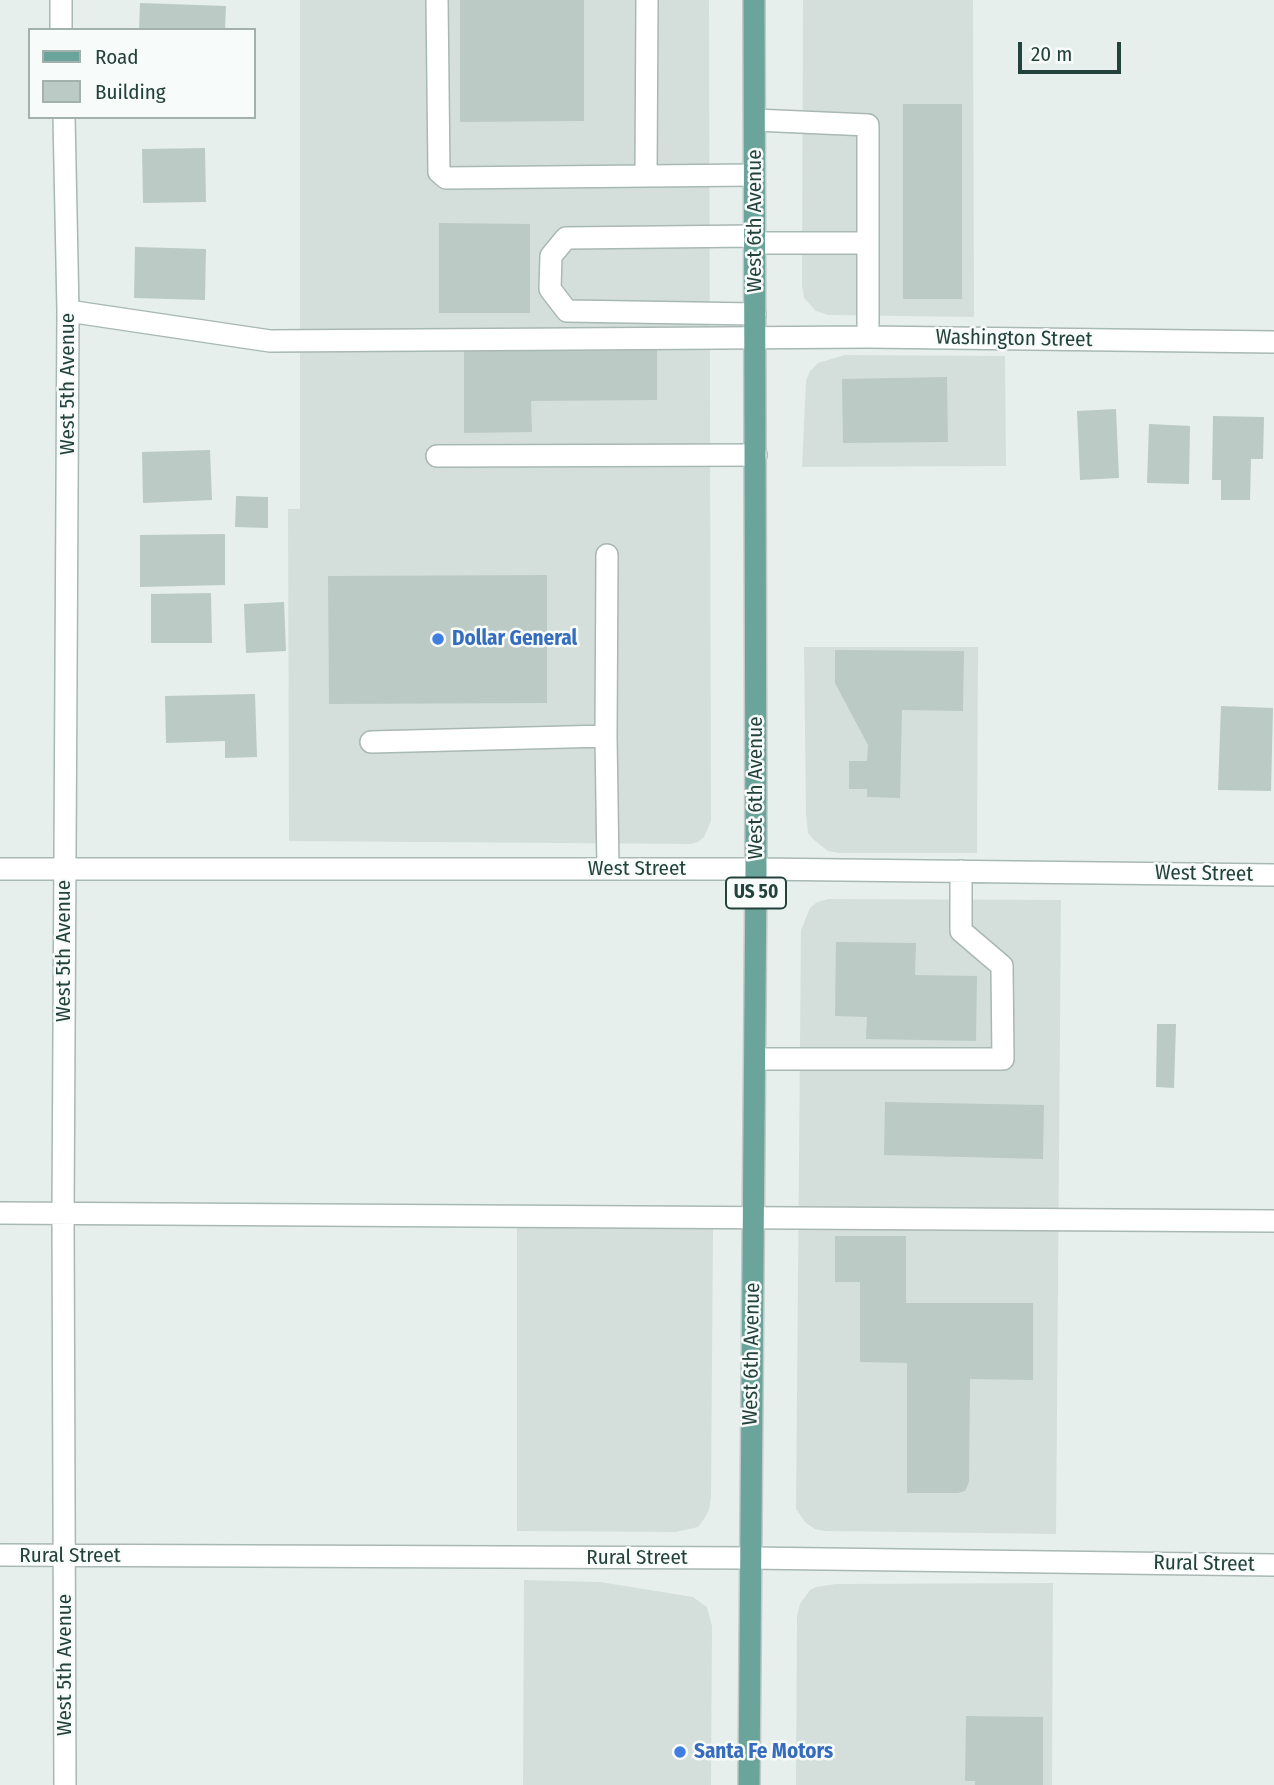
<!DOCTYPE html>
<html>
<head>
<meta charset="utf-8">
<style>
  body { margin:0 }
  #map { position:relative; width:1274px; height:1785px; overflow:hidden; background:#e6efec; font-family:"Fira Sans Condensed",sans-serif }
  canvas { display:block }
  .legend { position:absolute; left:28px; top:28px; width:228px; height:91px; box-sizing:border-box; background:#f7fbf9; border:2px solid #a3b1ad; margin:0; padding:9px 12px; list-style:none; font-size:21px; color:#24423c }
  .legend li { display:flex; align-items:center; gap:14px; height:35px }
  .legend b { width:35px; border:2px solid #a3b1ad }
  .scale { position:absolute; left:1018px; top:42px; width:103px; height:32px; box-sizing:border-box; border:4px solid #24423c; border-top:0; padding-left:9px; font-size:21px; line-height:24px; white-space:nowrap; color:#24423c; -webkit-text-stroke:5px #f7fbf9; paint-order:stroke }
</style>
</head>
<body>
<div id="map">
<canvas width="1274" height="1785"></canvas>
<ul class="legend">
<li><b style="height:9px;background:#6aa49b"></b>Road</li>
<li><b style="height:19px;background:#bbcac5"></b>Building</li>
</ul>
<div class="scale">20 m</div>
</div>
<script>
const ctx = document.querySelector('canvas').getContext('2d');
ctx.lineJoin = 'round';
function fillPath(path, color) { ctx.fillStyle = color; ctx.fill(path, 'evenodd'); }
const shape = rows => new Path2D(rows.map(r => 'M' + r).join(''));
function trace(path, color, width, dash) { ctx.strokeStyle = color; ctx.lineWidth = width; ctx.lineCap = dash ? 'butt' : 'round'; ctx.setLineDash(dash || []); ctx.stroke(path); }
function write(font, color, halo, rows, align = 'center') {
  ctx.font = font + ' "Fira Sans Condensed",sans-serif'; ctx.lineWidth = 5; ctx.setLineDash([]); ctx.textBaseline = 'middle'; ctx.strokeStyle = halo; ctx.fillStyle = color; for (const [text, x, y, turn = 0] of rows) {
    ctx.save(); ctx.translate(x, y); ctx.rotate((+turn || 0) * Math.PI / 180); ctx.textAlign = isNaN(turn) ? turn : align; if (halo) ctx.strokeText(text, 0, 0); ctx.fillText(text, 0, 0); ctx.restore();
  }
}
fillPath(shape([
  [300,0,709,0,711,821,704,837,698,842,691,844,289,841,288,509,300,509],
  [803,0,973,0,974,317,828,315,816,311,804,298,802,285],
  [845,355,1005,356,1006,466,802,467,806,381,810,371,818,363],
  [804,647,978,647,977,853,839,853,828,851,813,839,808,833,806,813],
  [829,899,1061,900,1056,1534,825,1531,815,1529,806,1523,796,1509,801,930,810,908,817,902],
  [713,1226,711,1497,709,1510,704,1519,698,1527,676,1532,517,1531,517,1227],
  [524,1580,600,1582,693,1597,707,1607,712,1626,711,1785,523,1785],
  [1053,1583,1052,1785,796,1785,797,1616,800,1604,810,1590,816,1587,836,1584]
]), '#d4dfdb');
fillPath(shape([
  [460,0,584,0,584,121,460,122],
  [140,3,226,6,225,30,139,30],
  [903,104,962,104,962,299,903,299],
  [205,148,206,202,143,203,142,149],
  [439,223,530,224,530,313,439,313],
  [135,247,206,249,205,300,134,298],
  [657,350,657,400,531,401,532,432,464,433,464,351],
  [947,377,948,442,843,443,842,379],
  [1116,409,1119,478,1080,480,1077,411],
  [1213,416,1264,417,1263,459,1251,459,1250,500,1221,500,1221,480,1212,480],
  [1149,424,1190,426,1189,484,1147,483],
  [210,450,212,500,143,503,142,452],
  [236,496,268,497,268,528,235,527],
  [225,534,225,585,140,587,140,535],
  [547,575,547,703,329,704,328,576],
  [211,593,212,643,151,643,151,594],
  [284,602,286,651,246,653,244,604],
  [835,650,964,651,963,711,902,710,900,798,867,797,867,789,849,789,849,761,867,761,868,745,835,683],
  [255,694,257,757,225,758,225,741,166,743,165,696],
  [1221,706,1273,708,1271,791,1218,790],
  [836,942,916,943,915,975,977,976,976,1041,866,1039,867,1017,835,1016],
  [1157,1024,1176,1024,1174,1088,1156,1087],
  [885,1102,1044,1105,1043,1159,884,1155],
  [835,1236,906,1236,906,1303,1033,1303,1033,1380,970,1379,969,1482,965,1491,958,1493,907,1493,907,1363,860,1362,860,1282,835,1282],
  [966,1716,1043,1717,1043,1785,975,1785,975,1781,965,1781]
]), '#bbcac5');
const minor = shape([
  [61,0,61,30],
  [437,0,439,172,446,178,646,176],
  [647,0,646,176,754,175],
  [64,117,68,311,63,1214,65,1785],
  [755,120,868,125,868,337],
  [754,236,566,238,551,256,550,289,567,311,755,314],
  [754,243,868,243],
  [68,311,270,341,868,337,1274,342],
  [437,456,756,455],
  [606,736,607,555],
  [371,742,606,736,608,869],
  [0,869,756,869,1274,875],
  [755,1059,1003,1059,1002,966,961,931,961,871],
  [0,1213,1274,1221],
  [0,1555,750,1558,1274,1565]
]);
const major = shape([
  [749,1785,756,869,754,0]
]);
trace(minor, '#a8b8b4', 24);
trace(major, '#c2cac8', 24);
trace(minor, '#fff', 21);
trace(major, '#6aa49b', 21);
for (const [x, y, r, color] of [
  [438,639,7,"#3f7fe0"],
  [680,1752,7,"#3f7fe0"]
]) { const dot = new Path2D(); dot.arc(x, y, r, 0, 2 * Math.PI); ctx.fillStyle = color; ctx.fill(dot); trace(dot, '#f7fbf9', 2.5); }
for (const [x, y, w] of [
  [756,893,60]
]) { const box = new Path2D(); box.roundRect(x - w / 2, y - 15.5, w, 31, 5); ctx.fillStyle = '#f7fbf9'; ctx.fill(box); trace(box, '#24423c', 2); }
write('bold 19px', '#24423c', null, [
  ["US 50",756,893]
]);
write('21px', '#24423c', '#f7fbf9', [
  ["West 6th Avenue",755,221,-90],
  ["Washington Street",1014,339,1],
  ["West 5th Avenue",68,384,-90],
  ["West 6th Avenue",756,788,-90],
  ["West Street",637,869],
  ["West Street",1204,874,1],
  ["West 5th Avenue",64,951,-90],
  ["West 6th Avenue",752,1354,-89],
  ["Rural Street",70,1556],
  ["Rural Street",637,1558],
  ["Rural Street",1204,1564,1],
  ["West 5th Avenue",65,1665,-90]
]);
write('bold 21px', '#366cbe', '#f7fbf9', [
  ["Dollar General",452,639],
  ["Santa Fe Motors",694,1752]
], 'left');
</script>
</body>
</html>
